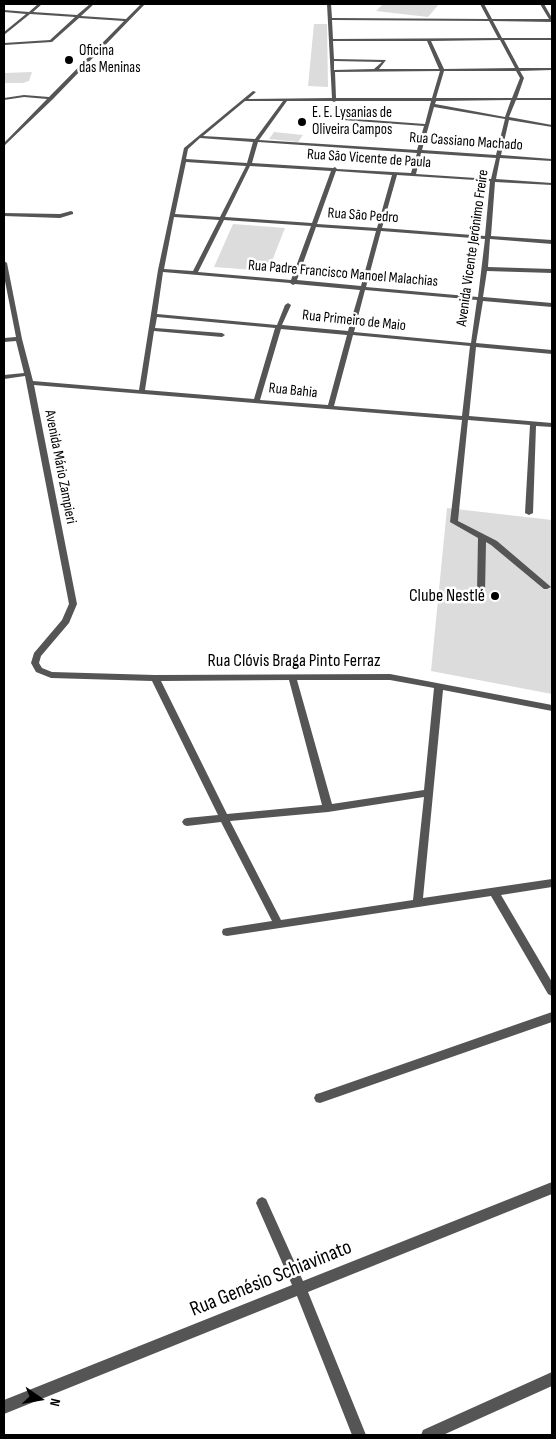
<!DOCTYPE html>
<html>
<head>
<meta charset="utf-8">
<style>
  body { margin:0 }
  #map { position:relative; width:556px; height:1439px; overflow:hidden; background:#fff; font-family:"Sofia Sans Condensed",sans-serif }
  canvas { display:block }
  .frame { position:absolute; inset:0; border:5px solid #000; pointer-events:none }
  .north { position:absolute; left:15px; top:1374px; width:50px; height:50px; -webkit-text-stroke:4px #fff; paint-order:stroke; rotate:103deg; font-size:14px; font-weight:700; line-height:20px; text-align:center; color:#000 }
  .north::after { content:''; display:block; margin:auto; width:18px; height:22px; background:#000; clip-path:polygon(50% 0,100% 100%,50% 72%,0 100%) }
</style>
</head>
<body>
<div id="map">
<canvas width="556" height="1439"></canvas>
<div class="frame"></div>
<div class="north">N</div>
</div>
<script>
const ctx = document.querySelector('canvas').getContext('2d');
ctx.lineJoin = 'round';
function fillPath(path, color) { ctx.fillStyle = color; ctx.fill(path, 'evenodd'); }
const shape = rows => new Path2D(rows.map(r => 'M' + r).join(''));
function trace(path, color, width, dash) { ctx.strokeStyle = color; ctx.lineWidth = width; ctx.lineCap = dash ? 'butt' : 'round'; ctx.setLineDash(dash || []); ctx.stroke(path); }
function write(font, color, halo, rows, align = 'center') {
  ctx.font = font + ' "Sofia Sans Condensed",sans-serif'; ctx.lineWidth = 5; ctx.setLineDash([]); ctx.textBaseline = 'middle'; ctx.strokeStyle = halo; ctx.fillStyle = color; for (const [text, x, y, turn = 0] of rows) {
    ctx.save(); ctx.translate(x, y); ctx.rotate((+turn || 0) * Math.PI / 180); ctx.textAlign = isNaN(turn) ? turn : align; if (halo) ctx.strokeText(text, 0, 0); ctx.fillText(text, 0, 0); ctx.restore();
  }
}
fillPath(shape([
  [383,4,439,4,428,17,376,11],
  [314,24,327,24,328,87,308,86],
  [32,72,29,81,23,83,4,83,4,73],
  [274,132,303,135,298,142,269,139],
  [233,224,285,228,268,271,214,267],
  [447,508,552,520,552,694,431,671]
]), '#dcdcdc');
fillPath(shape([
  [38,4,42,4,33,12,77,15,90,4,94,4,81,16,126,19,141,4,145,4,53,99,4,146,4,143,47,99,24,97,4,100,4,98,24,95,49,97,124,21,79,18,52,42,4,45,4,43,50,40,75,17,30,14,4,35,4,32,26,14,4,12,4,10,29,12,38,4],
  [327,4,331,4,332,18,488,19,480,4,484,4,492,19,549,19,540,4,544,4,552,18,552,22,493,21,502,38,552,38,552,40,504,40,519,68,552,68,552,70,520,71,524,78,517,98,552,98,552,100,516,100,509,117,552,125,552,127,509,120,501,155,552,159,552,161,500,158,496,179,552,183,552,185,495,182,491,236,552,240,552,244,490,239,488,267,552,269,552,273,487,271,483,297,552,303,552,307,483,301,476,343,552,350,552,354,476,347,469,416,552,423,552,427,536,426,533,513,529,515,525,513,530,425,468,420,458,521,497,541,551,587,547,589,544,589,491,545,486,542,485,592,481,595,477,592,478,538,450,522,462,420,34,385,77,604,69,623,41,656,39,663,42,668,52,672,155,675,390,674,552,705,552,711,443,690,423,898,552,879,552,887,501,895,552,982,552,996,548,994,491,896,227,936,223,935,222,932,223,929,227,928,272,921,221,822,187,826,184,825,182,822,184,819,187,818,218,815,152,681,51,678,36,672,31,663,34,653,62,620,69,604,25,376,4,379,4,375,24,373,16,341,4,342,4,338,16,337,4,276,4,261,7,263,22,339,33,381,139,390,158,270,184,148,253,91,256,92,248,99,332,98,327,4],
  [332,20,489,21,498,38,333,39,332,20],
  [500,40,515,68,444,69,431,41,500,40],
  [333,41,427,41,439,69,379,69,386,60,334,59,333,41],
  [334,61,382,62,374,69,334,70,334,61],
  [440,71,432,98,336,98,335,72,440,71],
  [444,71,516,71,520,78,512,98,436,98,444,71],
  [511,100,505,117,435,104,436,101,511,100],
  [245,101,283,101,255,139,203,136,245,101],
  [287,101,332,101,334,102,336,101,431,101,425,124,343,118,341,119,343,120,424,126,417,150,259,140,287,101],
  [434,107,505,119,496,155,422,150,434,107],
  [200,138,253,142,247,163,186,159,188,149,200,138],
  [258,142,417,153,411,173,337,169,335,167,333,168,252,163,258,142],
  [421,153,496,158,491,179,416,174,421,153],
  [186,162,246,166,220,217,175,214,186,162],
  [250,166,331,171,312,223,225,217,250,166],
  [336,171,392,175,377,228,317,224,336,171],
  [397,175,490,181,485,236,382,228,397,175],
  [174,217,219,220,193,271,164,269,174,217],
  [224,220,311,226,291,280,198,272,224,220],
  [316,227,376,231,361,286,297,280,316,227],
  [381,231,485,239,478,297,366,287,381,231],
  [163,272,290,283,293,285,295,284,360,290,348,331,282,325,291,305,288,303,285,305,277,325,157,314,163,272],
  [365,290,477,300,471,343,354,332,365,290],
  [157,317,275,328,254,399,145,390,154,331,222,337,225,335,222,333,155,328,157,317],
  [281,329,347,335,328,405,260,400,281,329],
  [353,335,470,346,462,416,334,406,353,335],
  [289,680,322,805,227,814,161,681,289,680],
  [297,680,390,680,434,688,424,790,332,804,297,680],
  [424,797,413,900,281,920,230,821,328,812,424,797],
  [71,211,73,212,73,214,60,218,4,216,4,213,60,214,71,211],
  [552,1012,552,1022,320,1103,316,1102,314,1098,316,1094,320,1093,552,1012],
  [552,1182,552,1194,308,1292,366,1435,352,1435,297,1296,4,1414,4,1400,292,1285,256,1203,258,1199,262,1197,266,1199,303,1281,552,1182],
  [552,1372,552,1386,443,1435,421,1435,423,1430,552,1372]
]), '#555');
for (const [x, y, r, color] of [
  [69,60,5,"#000"],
  [302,122,5,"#000"],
  [495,596,5,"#000"]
]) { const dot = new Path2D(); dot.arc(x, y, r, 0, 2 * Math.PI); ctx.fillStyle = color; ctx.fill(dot); trace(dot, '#fff', 2); }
write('15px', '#000', '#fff', [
  ["Oficina",79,51],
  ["das Meninas",79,68],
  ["E. E. Lysanias de",312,113],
  ["Oliveira Campos",312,130]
], 'left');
write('15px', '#000', '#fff', [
  ["Rua Cassiano Machado",466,142,4],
  ["Rua São Vicente de Paula",369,159,4],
  ["Rua São Pedro",363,216,4],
  ["Avenida Vicente Jerônimo Freire",473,248,-82],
  ["Rua Padre Francisco Manoel Malachias",343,274,5],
  ["Rua Primeiro de Maio",354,321,6],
  ["Rua Bahia",293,391,6],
  ["Avenida Mário Zampieri",60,467,79]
]);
write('18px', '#000', '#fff', [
  ["Clube Nestlé",485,596]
], 'right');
write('18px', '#000', '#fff', [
  ["Rua Clóvis Braga Pinto Ferraz",294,661]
]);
write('21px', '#000', '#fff', [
  ["Rua Genésio Schiavinato",271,1279,-22]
]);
</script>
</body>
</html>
